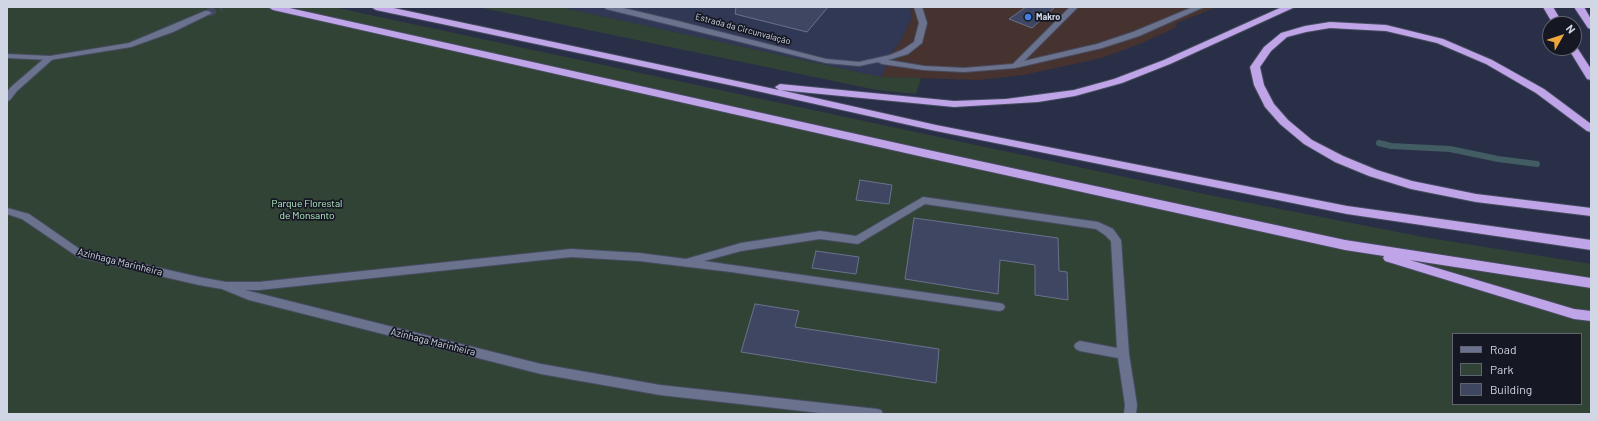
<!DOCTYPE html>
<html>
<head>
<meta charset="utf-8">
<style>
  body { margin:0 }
  #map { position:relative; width:1598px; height:421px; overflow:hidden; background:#292f47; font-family:Barlow,sans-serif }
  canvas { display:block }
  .frame { position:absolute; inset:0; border:8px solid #d1d6e5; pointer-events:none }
  .legend { position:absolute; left:1452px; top:333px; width:130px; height:72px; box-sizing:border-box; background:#151822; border:1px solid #606470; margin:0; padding:5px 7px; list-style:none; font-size:12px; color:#d1d6e5 }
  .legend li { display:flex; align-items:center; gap:8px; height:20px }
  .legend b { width:20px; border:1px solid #606470 }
  .north { position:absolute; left:1542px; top:16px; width:40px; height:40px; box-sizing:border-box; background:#151822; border:1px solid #606470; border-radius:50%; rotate:51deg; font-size:11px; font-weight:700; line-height:16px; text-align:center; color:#d1d6e5 }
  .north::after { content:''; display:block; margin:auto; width:14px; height:18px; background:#efa73d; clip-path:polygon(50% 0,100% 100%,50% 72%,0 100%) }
</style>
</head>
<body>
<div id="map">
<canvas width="1598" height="421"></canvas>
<div class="frame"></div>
<ul class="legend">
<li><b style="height:5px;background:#6b728e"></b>Road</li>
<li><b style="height:11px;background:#314335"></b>Park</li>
<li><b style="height:11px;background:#3f4662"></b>Building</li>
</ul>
<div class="north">N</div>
</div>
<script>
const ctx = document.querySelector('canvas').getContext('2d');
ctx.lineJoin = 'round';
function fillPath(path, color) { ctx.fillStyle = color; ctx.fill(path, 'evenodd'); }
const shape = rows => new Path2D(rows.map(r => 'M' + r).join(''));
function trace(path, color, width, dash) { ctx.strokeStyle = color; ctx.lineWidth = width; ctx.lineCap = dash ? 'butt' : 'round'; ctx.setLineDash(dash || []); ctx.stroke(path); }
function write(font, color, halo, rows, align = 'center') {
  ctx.font = font + ' Barlow,sans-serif'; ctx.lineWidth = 3.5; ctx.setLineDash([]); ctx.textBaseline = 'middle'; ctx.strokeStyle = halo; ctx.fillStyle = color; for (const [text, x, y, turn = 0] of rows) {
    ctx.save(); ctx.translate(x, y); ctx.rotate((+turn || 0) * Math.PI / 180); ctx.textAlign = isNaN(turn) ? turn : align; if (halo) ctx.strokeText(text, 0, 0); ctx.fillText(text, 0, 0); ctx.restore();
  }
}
fillPath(shape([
  [910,7,1217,7,1175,24,1177,27,1142,43,1102,58,1024,75,979,80,881,77,893,51,900,42,911,19]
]), '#46322f');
fillPath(shape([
  [560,7,910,7,911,19,900,42,893,51,881,77]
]), '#313856');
fillPath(shape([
  [7,7,333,7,1209,195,1423,237,1591,264,1591,414,7,414],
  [1453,334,1581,334,1581,404,1453,404],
  [478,7,560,7,881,77,921,78,916,94,877,90]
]), '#314335');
trace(shape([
  [1379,143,1391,146,1450,149,1498,159,1537,164]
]), '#415c62', 6);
const building = shape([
  [736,7,828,7,807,32,735,14,736,7],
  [1026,7,1055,7,1032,28,1009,19,1026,7],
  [860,180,892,185,889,204,856,200,860,180],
  [914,218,1058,238,1059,271,1067,272,1068,300,1035,295,1035,265,1000,260,998,294,905,279,914,218],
  [816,251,859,257,856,274,812,268,816,251],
  [755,304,799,311,795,327,939,349,936,383,741,352,755,304]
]);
fillPath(building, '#3f4662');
trace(building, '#6a718d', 1);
trace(shape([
  [208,13,221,7]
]), '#42485f', 8, [8, 4.5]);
const lane = shape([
  [605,7,619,7,678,21,826,59,859,62,890,55,902,50,914,42,919,23,914,7,922,7,927,23,922,43,908,54,888,60,924,66,964,68,1013,64,1070,7,1078,7,1024,61,1097,44,1133,32,1193,7,1204,7,1139,36,1102,48,1015,68,964,72,924,70,882,64,878,62,859,66,826,63,606,9,605,7],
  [47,56,53,56,54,58,17,91,10,100,7,101,7,92,11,87,47,56],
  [923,197,1098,222,1113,229,1121,240,1129,354,1137,405,1136,414,1124,414,1125,405,1118,358,1080,351,1076,349,1074,346,1076,343,1080,341,1117,348,1111,241,1105,235,1096,229,925,204,858,244,820,239,741,251,704,261,999,303,1003,304,1005,307,1003,310,999,311,731,272,639,261,571,257,259,290,245,290,541,364,660,385,877,409,881,410,883,414,829,414,660,395,541,374,249,300,222,289,199,285,78,257,22,219,7,214,7,208,29,214,81,250,199,277,226,282,259,282,571,249,639,253,686,259,741,243,820,231,856,236,923,197]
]);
const street = shape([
  [205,11,208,11,212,13,173,32,131,47,50,60,7,58,7,54,50,56,129,43,205,11]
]);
const highway = shape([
  [268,7,285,7,919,148,1345,240,1591,278,1591,288,1410,260,1574,309,1591,311,1591,321,1574,319,1385,261,1383,258,1384,256,1345,250,919,156,273,10,268,7],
  [371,7,389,7,779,90,775,87,780,84,954,101,1006,99,1074,90,1114,79,1164,60,1282,7,1295,7,1170,64,1122,83,1075,96,1038,102,954,107,780,90,936,125,1347,206,1591,240,1591,250,1347,214,936,131,739,87,376,10,371,7],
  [1543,7,1553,7,1563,24,1553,24,1543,7],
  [1574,7,1584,7,1591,19,1591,29,1588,28,1574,7],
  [1330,22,1386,25,1443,39,1492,60,1544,89,1591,124,1591,132,1587,131,1536,93,1486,64,1437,43,1386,31,1330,28,1306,32,1287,37,1271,51,1260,67,1264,85,1274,104,1288,120,1312,140,1343,156,1377,170,1412,181,1476,194,1591,208,1591,216,1476,202,1411,189,1369,176,1335,162,1304,144,1280,124,1265,107,1254,85,1250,67,1264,47,1281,33,1305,26,1330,22],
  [1574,45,1576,46,1591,69,1591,80,1587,79,1568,48,1574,48,1574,45]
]);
trace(lane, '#474c60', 2);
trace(street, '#474c60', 2);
trace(highway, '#474c60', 2);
fillPath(lane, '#6b728e');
fillPath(street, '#6b728e');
fillPath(highway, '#bfa5e8');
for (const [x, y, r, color] of [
  [1028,17,4,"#3f7fe0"]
]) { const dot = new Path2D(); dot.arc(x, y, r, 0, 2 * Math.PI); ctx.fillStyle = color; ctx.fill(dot); trace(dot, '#151822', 1.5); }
write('bold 9px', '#d1d6e5', '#151822', [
  ["Makro",1036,17]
], 'left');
write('9px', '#d1d6e5', '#151822', [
  ["Estrada da Circunvalação",743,29,15]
]);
write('10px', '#b9f0c6', '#151822', [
  ["Parque Florestal",307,204],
  ["de Monsanto",307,216]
]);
write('10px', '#d1d6e5', '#151822', [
  ["Azinhaga Marinheira",120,262,14],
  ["Azinhaga Marinheira",433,342,14]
]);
</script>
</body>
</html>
